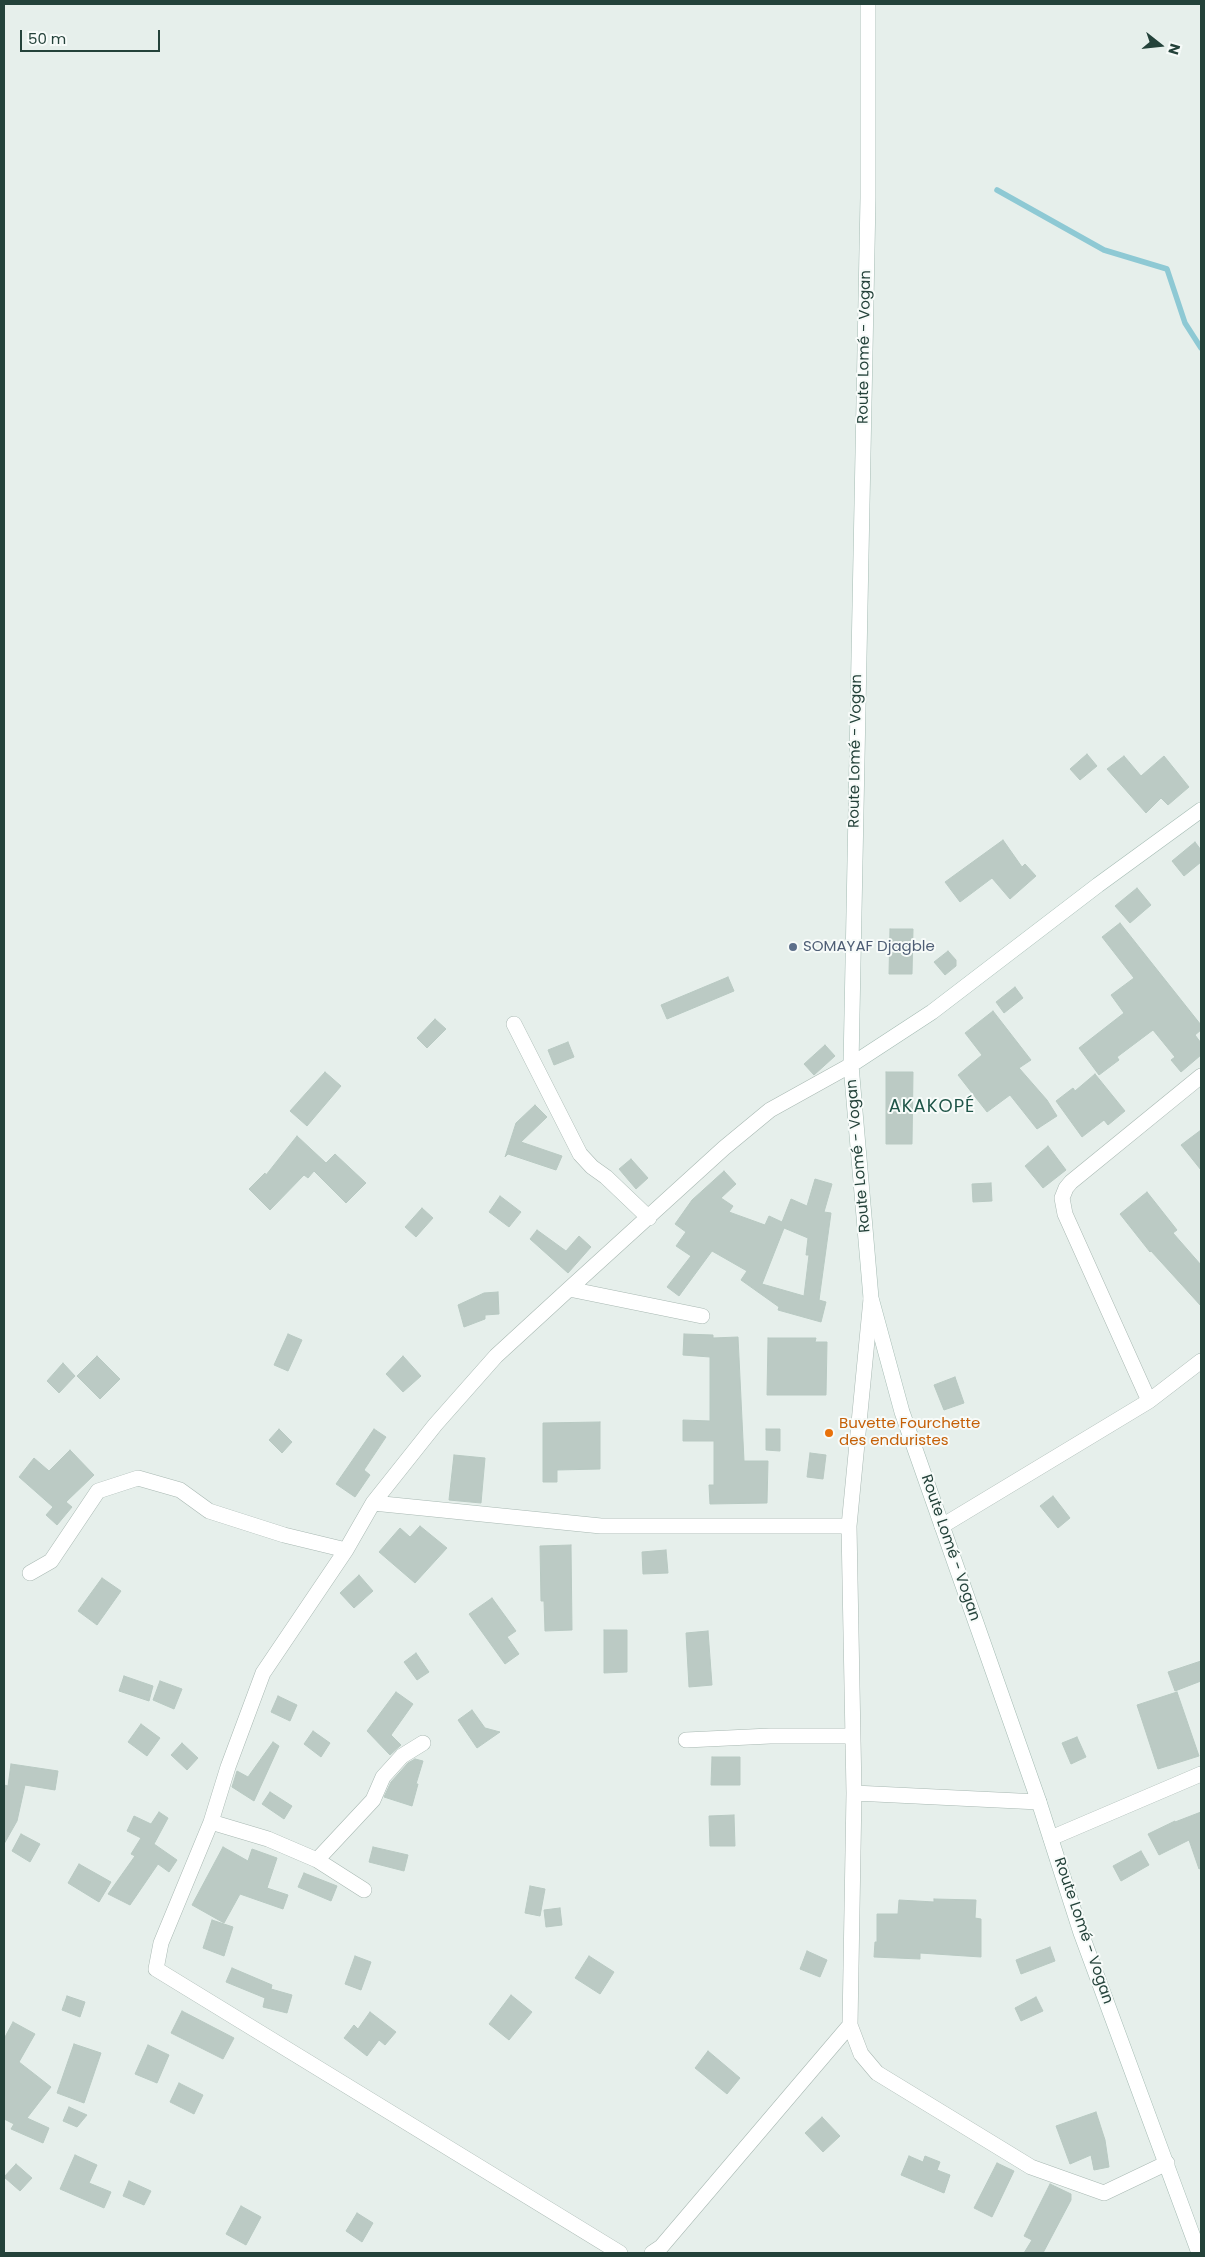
<!DOCTYPE html>
<html>
<head>
<meta charset="utf-8">
<style>
  body { margin:0 }
  #map { position:relative; width:1205px; height:2257px; overflow:hidden; background:#e6efeb; font-family:Poppins,sans-serif }
  canvas { display:block }
  .frame { position:absolute; inset:0; border:5px solid #24423a; pointer-events:none }
  .north { position:absolute; left:1135px; top:20px; width:50px; height:50px; -webkit-text-stroke:4px #f7fbf9; paint-order:stroke; rotate:106deg; font-size:14px; font-weight:700; line-height:20px; text-align:center; color:#24423a }
  .north::after { content:''; display:block; margin:auto; width:18px; height:22px; background:#24423a; clip-path:polygon(50% 0,100% 100%,50% 72%,0 100%) }
  .scale { position:absolute; left:20px; top:30px; width:140px; height:22px; box-sizing:border-box; border:2px solid #24423a; border-top:0; padding-left:6px; font-size:15px; line-height:18px; white-space:nowrap; color:#24423a; -webkit-text-stroke:4px #f7fbf9; paint-order:stroke }
</style>
</head>
<body>
<div id="map">
<canvas width="1205" height="2257"></canvas>
<div class="frame"></div>
<div class="north">N</div>
<div class="scale">50 m</div>
</div>
<script>
const ctx = document.querySelector('canvas').getContext('2d');
ctx.lineJoin = 'round';
const shape = rows => new Path2D(rows.map(r => 'M' + r).join(''));
function trace(path, color, width, dash) { ctx.strokeStyle = color; ctx.lineWidth = width; ctx.lineCap = dash ? 'butt' : 'round'; ctx.setLineDash(dash || []); ctx.stroke(path); }
function fillPath(path, color) { ctx.fillStyle = color; ctx.fill(path, 'evenodd'); }
function write(font, color, halo, rows, align = 'center') {
  ctx.font = font + ' Poppins,sans-serif'; ctx.lineWidth = 4; ctx.setLineDash([]); ctx.textBaseline = 'middle'; ctx.strokeStyle = halo; ctx.fillStyle = color; for (const [text, x, y, turn = 0] of rows) {
    ctx.save(); ctx.translate(x, y); ctx.rotate((+turn || 0) * Math.PI / 180); ctx.textAlign = isNaN(turn) ? turn : align; if (halo) ctx.strokeText(text, 0, 0); ctx.fillText(text, 0, 0); ctx.restore();
  }
}
trace(shape([
  [997,190,1104,250,1167,269,1185,323,1201,348]
]), '#8ec9d4', 5.5);
const building = shape([
  [1087,754,1097,766,1080,780,1070,769,1087,754],
  [1124,756,1141,776,1164,756,1189,787,1168,805,1161,798,1146,813,1107,769,1124,756],
  [1003,840,1022,867,1025,864,1036,876,1010,899,992,878,960,902,945,882,1003,840],
  [1195,842,1201,850,1201,862,1184,876,1172,861,1195,842],
  [1137,888,1151,905,1130,923,1115,906,1137,888],
  [1120,923,1201,1025,1201,1030,1195,1035,1201,1043,1201,1055,1181,1072,1171,1060,1175,1057,1153,1030,1117,1057,1119,1060,1099,1075,1079,1048,1124,1013,1111,995,1134,978,1102,937,1120,923],
  [890,929,913,929,912,974,889,974,890,929],
  [948,951,956,960,956,966,945,975,934,962,948,951],
  [728,977,734,991,667,1019,661,1005,728,977],
  [1015,987,1023,998,1004,1013,996,1002,1015,987],
  [993,1011,1031,1060,1019,1068,1047,1100,1057,1116,1037,1129,1010,1095,987,1112,958,1075,982,1055,965,1033,993,1011],
  [435,1019,446,1029,427,1048,417,1038,435,1019],
  [568,1042,574,1057,554,1065,548,1050,568,1042],
  [825,1045,835,1056,814,1075,804,1064,825,1045],
  [325,1072,341,1086,307,1126,290,1111,325,1072],
  [886,1072,913,1072,912,1144,886,1144,886,1072],
  [1095,1074,1125,1111,1108,1125,1104,1120,1082,1137,1056,1101,1073,1088,1075,1091,1095,1074],
  [535,1105,547,1117,521,1142,562,1156,556,1170,508,1154,505,1157,516,1123,535,1105],
  [1201,1130,1201,1170,1181,1145,1201,1130],
  [297,1136,326,1163,335,1154,366,1183,346,1203,314,1171,308,1178,304,1175,270,1210,249,1189,265,1173,266,1175,297,1136],
  [1048,1146,1066,1170,1043,1188,1025,1166,1048,1146],
  [631,1159,648,1178,636,1189,619,1169,631,1159],
  [724,1171,736,1184,721,1198,733,1206,729,1212,765,1225,769,1216,782,1222,791,1199,807,1206,815,1179,832,1184,824,1212,831,1213,819,1300,826,1302,821,1322,778,1310,779,1307,741,1280,747,1271,712,1251,679,1296,667,1287,691,1256,676,1246,686,1232,675,1224,692,1200,724,1171],
  [784,1228,808,1238,806,1255,809,1255,804,1296,762,1284,784,1228],
  [991,1183,992,1201,973,1202,972,1184,991,1183],
  [1147,1192,1177,1230,1173,1233,1201,1265,1201,1306,1151,1251,1150,1252,1120,1214,1147,1192],
  [500,1196,521,1212,509,1227,489,1212,500,1196],
  [422,1208,433,1218,416,1237,405,1227,422,1208],
  [537,1230,566,1251,579,1236,591,1247,568,1273,530,1239,537,1230],
  [498,1292,499,1314,485,1315,485,1319,464,1327,458,1305,484,1293,498,1292],
  [288,1334,302,1340,288,1371,274,1365,288,1334],
  [684,1334,713,1335,713,1338,738,1337,744,1461,768,1461,767,1503,710,1504,709,1485,714,1485,714,1441,683,1441,683,1420,710,1421,710,1357,683,1355,684,1334],
  [768,1338,816,1338,815,1342,827,1342,826,1395,767,1395,768,1338],
  [97,1356,120,1379,100,1399,77,1376,97,1356],
  [403,1356,421,1376,403,1392,386,1374,403,1356],
  [63,1363,75,1376,59,1393,47,1381,63,1363],
  [955,1377,964,1403,944,1410,934,1385,955,1377],
  [600,1422,600,1469,557,1470,557,1482,543,1482,543,1423,600,1422],
  [279,1429,292,1442,282,1453,269,1440,279,1429],
  [374,1429,386,1437,364,1470,370,1475,355,1497,336,1484,374,1429],
  [766,1429,780,1429,780,1451,766,1450,766,1429],
  [70,1450,94,1475,66,1502,72,1507,57,1525,46,1515,53,1507,19,1477,34,1458,49,1471,70,1450],
  [810,1453,826,1455,823,1479,807,1477,810,1453],
  [454,1455,485,1458,481,1503,449,1500,454,1455],
  [1053,1496,1070,1518,1058,1528,1040,1506,1053,1496],
  [420,1526,447,1548,415,1583,379,1552,400,1528,410,1537,420,1526],
  [571,1545,572,1630,545,1631,544,1601,541,1601,540,1546,571,1545],
  [666,1550,668,1573,643,1574,642,1552,666,1550],
  [359,1575,373,1591,354,1608,340,1593,359,1575],
  [102,1578,121,1591,97,1625,78,1611,102,1578],
  [492,1598,516,1631,507,1637,519,1654,505,1664,469,1614,492,1598],
  [604,1630,627,1630,627,1672,604,1673,604,1630],
  [708,1631,712,1685,689,1687,686,1633,708,1631],
  [416,1653,429,1672,417,1680,404,1662,416,1653],
  [1201,1661,1201,1681,1175,1691,1168,1672,1201,1661],
  [124,1676,153,1686,149,1701,119,1691,124,1676],
  [160,1681,182,1689,174,1709,153,1700,160,1681],
  [396,1692,413,1704,391,1735,401,1745,390,1755,367,1731,396,1692],
  [1177,1692,1199,1756,1158,1769,1137,1705,1177,1692],
  [278,1696,297,1705,290,1721,271,1712,278,1696],
  [472,1710,485,1728,500,1732,477,1748,458,1720,472,1710],
  [141,1724,160,1738,147,1756,128,1742,141,1724],
  [313,1731,330,1743,321,1757,304,1744,313,1731],
  [1077,1737,1086,1757,1071,1764,1062,1743,1077,1737],
  [273,1742,279,1746,254,1801,232,1787,237,1771,248,1777,273,1742],
  [182,1743,198,1758,187,1770,171,1755,182,1743],
  [712,1757,740,1757,740,1785,711,1785,712,1757],
  [415,1759,423,1761,416,1784,418,1784,412,1806,384,1797,391,1782,408,1763,415,1759],
  [11,1764,58,1771,55,1790,25,1785,17,1821,4,1844,4,1785,8,1786,11,1764],
  [270,1792,292,1806,284,1819,262,1804,270,1792],
  [159,1812,168,1818,154,1844,177,1860,169,1872,158,1864,130,1905,108,1894,135,1856,131,1854,141,1838,127,1831,134,1816,151,1824,159,1812],
  [1201,1812,1201,1868,1199,1869,1189,1840,1159,1855,1148,1834,1175,1821,1175,1822,1201,1812],
  [734,1815,735,1846,710,1846,709,1816,734,1815],
  [21,1834,40,1844,30,1862,12,1851,21,1834],
  [223,1847,248,1861,252,1849,277,1858,267,1888,288,1895,283,1909,240,1894,224,1923,192,1905,223,1847],
  [373,1847,408,1855,404,1871,369,1862,373,1847],
  [1141,1851,1149,1865,1121,1881,1113,1866,1141,1851],
  [79,1864,111,1882,99,1902,68,1883,79,1864],
  [304,1873,337,1886,331,1901,298,1887,304,1873],
  [530,1886,545,1889,540,1916,525,1913,530,1886],
  [934,1899,976,1900,975,1918,981,1919,981,1957,920,1953,920,1959,874,1957,875,1942,877,1942,877,1914,898,1914,899,1900,934,1902,934,1899],
  [560,1908,562,1925,546,1927,544,1910,560,1908],
  [212,1920,233,1927,224,1956,203,1948,212,1920],
  [1050,1947,1055,1961,1021,1974,1016,1960,1050,1947],
  [807,1951,827,1960,820,1977,800,1969,807,1951],
  [355,1956,371,1962,361,1990,345,1984,355,1956],
  [589,1956,614,1972,600,1994,575,1978,589,1956],
  [232,1968,272,1985,271,1989,292,1995,287,2013,263,2007,265,1998,226,1982,232,1968],
  [511,1995,532,2012,509,2040,489,2024,511,1995],
  [67,1996,85,2002,80,2017,62,2010,67,1996],
  [1036,1997,1043,2011,1021,2021,1015,2008,1036,1997],
  [182,2011,234,2038,223,2059,171,2033,182,2011],
  [370,2012,396,2032,385,2045,379,2040,367,2056,344,2038,354,2025,358,2029,370,2012],
  [13,2022,35,2034,19,2062,51,2087,27,2118,49,2128,43,2143,11,2129,14,2124,4,2119,4,2039,13,2022],
  [74,2044,101,2053,84,2103,57,2093,74,2044],
  [148,2045,169,2055,157,2083,135,2074,148,2045],
  [708,2051,740,2078,727,2094,695,2068,708,2051],
  [179,2083,203,2095,194,2114,170,2102,179,2083],
  [69,2107,87,2115,77,2127,63,2121,69,2107],
  [1096,2112,1105,2140,1109,2167,1094,2170,1091,2155,1070,2164,1056,2126,1096,2112],
  [822,2117,840,2136,823,2152,805,2133,822,2117],
  [75,2155,97,2165,89,2183,111,2192,104,2208,60,2189,75,2155],
  [909,2156,923,2162,925,2156,940,2162,937,2170,950,2175,944,2193,901,2175,909,2156],
  [997,2163,1014,2171,992,2217,974,2208,997,2163],
  [16,2164,32,2178,20,2191,4,2177,16,2164],
  [129,2181,151,2191,144,2205,123,2196,129,2181],
  [1050,2184,1071,2194,1071,2200,1043,2253,1024,2253,1032,2240,1024,2236,1050,2184],
  [241,2206,261,2217,246,2245,226,2234,241,2206],
  [357,2213,373,2223,362,2242,346,2231,357,2213]
]);
fillPath(building, '#bbcac4');
trace(building, '#b8c9c2', 1);
const street = shape([
  [514,1024,580,1154,592,1167,606,1177,649,1218],
  [569,1289,702,1316],
  [871,1299,849,1526,854,1793,850,2025,861,2054,877,2073,1031,2167,1104,2193,1167,2163],
  [1149,1401,1065,1214,1062,1198,1066,1188,1071,1182,1201,1076],
  [373,1503,601,1526,849,1526],
  [942,1526,1149,1401,1201,1361],
  [30,1573,51,1561,98,1491,138,1478,180,1490,209,1511,284,1535,346,1550],
  [686,1740,770,1736,853,1736],
  [854,1793,1039,1802],
  [211,1822,268,1839,317,1860,364,1890],
  [1051,1838,1201,1774],
  [317,1860,373,1800,383,1777,402,1756,423,1743],
  [620,2253,156,1969,161,1943,211,1822,228,1767,263,1673,346,1550,373,1503,435,1425,496,1356,569,1289,724,1148,770,1110,851,1065],
  [652,2253,661,2247,850,2025]
]);
const secondary = shape([
  [868,4,868,198,851,1065,871,1298,902,1412,1039,1802,1081,1933,1199,2253],
  [851,1065,932,1012,1098,885,1201,810]
]);
trace(street, '#a8b8b2', 16);
trace(secondary, '#a4bbb3', 16);
trace(street, '#fff', 15);
trace(secondary, '#fff', 15);
for (const [x, y, r, color] of [
  [793,947,5,"#5c6f8a"],
  [829,1433,5,"#e8710a"]
]) { const dot = new Path2D(); dot.arc(x, y, r, 0, 2 * Math.PI); ctx.fillStyle = color; ctx.fill(dot); trace(dot, '#f7fbf9', 2); }
write('15px', '#24423a', '#f7fbf9', [
  ["Route Lomé - Vogan",865,347,-89],
  ["Route Lomé - Vogan",856,751,-89],
  ["Route Lomé - Vogan",859,1156,-95],
  ["Route Lomé - Vogan",950,1548,71],
  ["Route Lomé - Vogan",1083,1931,71]
]);
write('15px', '#4e5e75', '#f7fbf9', [
  ["SOMAYAF Djagble",803,947]
], 'left');
write('15px', '#c56008', '#f7fbf9', [
  ["Buvette Fourchette",839,1424],
  ["des enduristes",839,1441]
], 'left');
ctx.letterSpacing = '1px';
write('18px', '#1f5548', '#f7fbf9', [
  ["AKAKOPÉ",932,1107]
]);
ctx.letterSpacing = '0px';
</script>
</body>
</html>
